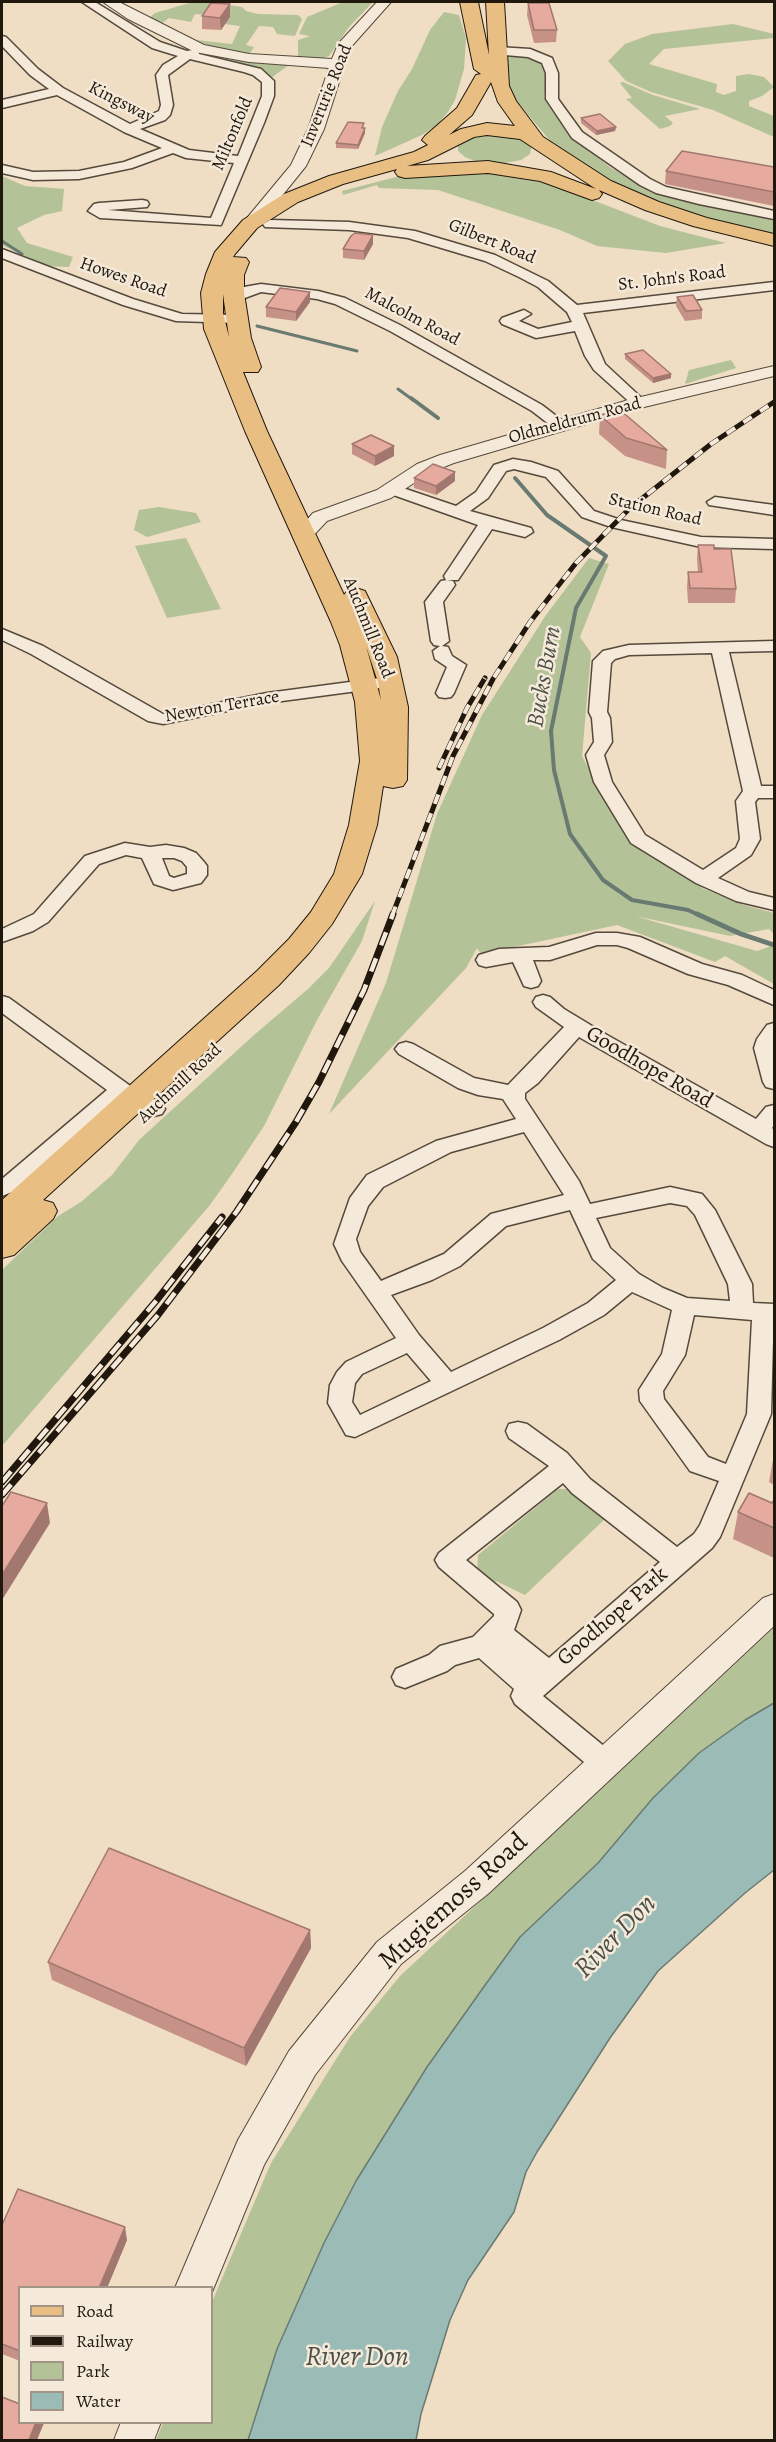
<!DOCTYPE html>
<html>
<head>
<meta charset="utf-8">
<style>
  body { margin:0 }
  #map { position:relative; width:776px; height:2442px; overflow:hidden; background:#efddc4; font-family:Alegreya,serif }
  canvas { display:block }
  .frame { position:absolute; inset:0; border:3px solid #20180d; pointer-events:none }
  .legend { position:absolute; left:18px; top:2286px; width:195px; height:138px; box-sizing:border-box; background:#f5e9d9; border:2px solid #a09587; margin:0; padding:8px 10px; list-style:none; font-size:18px; color:#20180d }
  .legend li { display:flex; align-items:center; gap:12px; height:30px }
  .legend b { width:30px; border:2px solid #a09587 }
</style>
</head>
<body>
<div id="map">
<canvas width="776" height="2442"></canvas>
<div class="frame"></div>
<ul class="legend">
<li><b style="height:8px;background:#e8be82"></b>Road</li>
<li><b style="height:8px;background:#20180d"></b>Railway</li>
<li><b style="height:16px;background:#b4c298"></b>Park</li>
<li><b style="height:16px;background:#9abbb6"></b>Water</li>
</ul>
</div>
<script>
const ctx = document.querySelector('canvas').getContext('2d');
ctx.lineJoin = 'round';
function fillPath(path, color) { ctx.fillStyle = color; ctx.fill(path, 'evenodd'); }
const shape = rows => new Path2D(rows.map(r => 'M' + r).join(''));
function trace(path, color, width, dash) { ctx.strokeStyle = color; ctx.lineWidth = width; ctx.lineCap = dash ? 'butt' : 'round'; ctx.setLineDash(dash || []); ctx.stroke(path); }
function write(font, color, halo, rows, align = 'center') {
  ctx.font = font + ' Alegreya,serif'; ctx.lineWidth = 5; ctx.setLineDash([]); ctx.textBaseline = 'middle'; ctx.strokeStyle = halo; ctx.fillStyle = color; for (const [text, x, y, turn = 0] of rows) {
    ctx.save(); ctx.translate(x, y); ctx.rotate((+turn || 0) * Math.PI / 180); ctx.textAlign = isNaN(turn) ? turn : align; if (halo) ctx.strokeText(text, 0, 0); ctx.fillText(text, 0, 0); ctx.restore();
  }
}
fillPath(shape([
  [193,2,205,2,242,7,246,11,258,14,298,15,302,19,295,36,277,34,273,27,259,26,246,45,254,47,249,55,216,49,196,40,232,44,240,26,225,24,230,17,195,14,191,22,169,18,161,24,149,18,155,13],
  [343,2,373,2,349,27,329,56,320,59,298,57,298,40,310,36,299,34,307,17],
  [444,12,459,15,466,38,464,69,455,100,448,112,437,125,422,135,375,156,382,127,398,91,412,69,430,30],
  [733,24,774,34,774,38,664,49,649,64,717,84,716,92,724,95,736,91,736,76,749,74,764,77,774,87,762,96,749,101,749,106,774,116,774,137,713,110,651,92,626,81,608,61,625,44,652,34],
  [198,53,229,60,289,65,271,78,198,55],
  [514,55,524,55,535,59,545,68,547,82,544,97,549,106,570,136,611,168,657,194,774,219,774,237,712,222,616,186,552,143,509,92,507,58],
  [623,82,653,95,700,109,665,116,673,123,670,126,660,129,626,99,632,98,620,83],
  [506,133,532,144,530,154,521,160,500,164,477,162,465,157,458,151,458,144,469,136],
  [481,172,548,183,660,226,726,243,666,253,597,246,560,230,438,190,379,188,377,185,343,195,342,191,400,176],
  [2,176,25,186,64,189,62,211,44,215,17,228,27,243,73,257,69,267,46,266,2,245],
  [731,360,736,368,685,384,689,370],
  [159,507,196,513,201,522,147,537,134,530,139,510],
  [186,538,221,609,167,618,135,546],
  [589,558,609,564,580,637,591,653,582,756,607,805,648,851,704,889,744,905,774,913,774,934,769,929,730,936,635,916,757,951,774,945,774,984,725,956,715,962,617,925,481,954,477,948,466,968,329,1114,386,983,437,814,482,715,546,615],
  [375,901,362,941,317,1020,264,1126,234,1171,210,1205,2,1446,2,1270,58,1216,81,1202,112,1175,139,1140,254,1035,308,989,329,968],
  [558,1489,571,1489,606,1518,525,1595,496,1581,488,1586,477,1574,478,1555],
  [774,1628,774,1703,745,1720,699,1753,653,1798,598,1863,520,1937,427,2067,356,2181,324,2243,277,2349,248,2440,156,2440,163,2423,212,2422,212,2302,271,2163,350,2037,400,1976]
]), '#b4c298');
const water = shape([
  [774,1703,774,1870,745,1893,658,1971,610,2038,537,2152,526,2172,514,2212,468,2280,450,2320,421,2414,416,2440,248,2440,277,2349,324,2243,356,2181,427,2067,483,1988,520,1937,598,1863,653,1798,699,1753,745,1720,774,1703]
]);
fillPath(water, '#9abbb6');
trace(water, '#697a72', 1.5);
trace(shape([
  [2,241,22,254],
  [257,326,357,351],
  [398,389,413,400]
]), '#697a72', 3);
trace(shape([
  [411,398,438,418],
  [515,478,547,515,606,556,576,608,551,731,554,770,570,834,603,880,632,900,688,910,701,916]
]), '#697a72', 4);
trace(shape([
  [697,914,741,934,774,945]
]), '#697a72', 5);
const minor = shape([
  [82,2,95,2,160,42,187,51,198,49,199,54,261,69,274,81,274,96,264,123,221,225,100,218,88,211,94,204,99,203,142,200,147,201,149,204,147,207,108,210,211,218,234,163,186,158,173,153,132,168,79,179,33,180,2,173,2,165,33,172,79,171,124,162,162,148,124,132,57,95,2,108,2,100,49,89,30,75,2,46,2,36,6,37,38,69,63,88,130,124,159,111,161,105,156,75,163,65,178,56,152,48,82,2],
  [190,59,244,72,253,75,262,82,262,96,238,156,189,150,140,129,165,120,170,115,173,105,168,75,190,59],
  [497,47,530,49,552,58,558,73,558,99,582,132,650,179,666,187,774,211,774,219,699,204,656,193,640,185,572,138,546,99,546,73,542,63,528,57,493,54,491,51,493,48,497,47],
  [270,220,349,222,415,231,495,255,548,281,577,305,774,282,774,290,583,313,605,364,647,403,639,408,634,406,594,370,585,356,575,331,536,338,502,324,500,321,502,318,524,310,531,314,519,321,538,329,572,322,567,312,538,287,519,277,485,261,408,238,349,230,265,227,263,224,270,220],
  [2,249,133,299,182,314,237,315,244,319,237,323,176,321,123,305,2,258,2,249],
  [261,284,318,291,345,298,400,325,542,405,568,425,566,428,554,428,532,411,486,385,390,331,335,304,317,299,261,292,234,302,227,298,244,287,261,284],
  [513,459,531,462,558,471,594,511,621,520,701,537,774,539,774,549,701,547,611,527,582,517,546,477,514,469,506,471,488,498,470,511,531,528,533,532,525,537,492,529,458,580,446,580,444,576,478,525,385,492,383,489,391,484,456,506,476,492,494,465,513,459],
  [715,497,774,505,774,515,709,505,707,502,715,497],
  [447,580,453,581,455,585,443,602,449,641,442,646,448,647,452,656,466,665,454,693,451,697,445,698,439,697,436,693,447,667,435,659,433,651,440,646,434,645,431,641,425,602,441,581,447,580],
  [2,629,43,646,163,714,267,693,380,678,386,679,389,683,386,687,380,688,267,703,163,724,148,721,31,654,2,640,2,629],
  [774,641,774,651,729,652,761,786,774,786,774,798,758,798,755,802,760,839,751,855,718,878,749,892,774,898,774,910,736,901,696,883,631,843,594,782,586,755,594,742,592,718,589,712,593,661,603,651,629,645,774,641],
  [712,653,743,791,736,801,740,839,736,848,703,870,645,835,612,782,604,755,612,742,610,718,607,712,611,663,615,659,629,655,712,653],
  [125,843,150,847,166,845,184,848,196,853,204,862,207,866,207,875,201,883,173,890,154,884,142,858,126,855,99,864,48,922,33,931,2,942,2,929,34,914,85,856,125,843],
  [162,858,174,858,182,861,187,867,187,874,174,878,169,876,162,858],
  [596,933,617,933,640,937,702,964,742,975,774,990,774,1005,728,985,688,974,628,948,617,945,597,945,550,960,533,960,541,981,538,986,531,988,524,986,513,962,486,967,479,965,476,960,479,955,499,949,549,947,596,933],
  [543,995,550,997,564,1009,607,1035,756,1119,766,1107,774,1105,774,1125,772,1128,774,1130,774,1147,766,1144,579,1037,538,1083,525,1093,525,1099,579,1181,590,1204,670,1187,702,1194,715,1210,752,1284,753,1303,774,1304,771,1414,720,1537,712,1548,543,1696,616,1756,620,1764,616,1772,606,1776,596,1772,515,1704,511,1696,514,1689,479,1658,455,1665,447,1671,405,1688,396,1685,392,1677,396,1669,429,1655,440,1646,473,1637,494,1616,494,1614,439,1567,435,1560,439,1553,549,1466,509,1438,506,1431,509,1424,518,1422,527,1424,567,1453,590,1479,677,1547,694,1534,700,1525,719,1481,690,1471,640,1401,639,1390,662,1354,672,1310,632,1292,604,1315,559,1340,355,1437,346,1435,328,1403,330,1385,337,1372,346,1362,396,1338,342,1261,334,1244,350,1198,367,1175,436,1141,516,1119,503,1099,478,1095,458,1088,399,1054,395,1049,399,1044,406,1042,413,1044,474,1078,508,1085,564,1027,536,1007,533,1002,536,997,543,995],
  [524,1132,564,1195,491,1214,444,1254,381,1281,360,1252,356,1239,368,1206,383,1187,451,1152,524,1132],
  [670,1203,687,1206,695,1215,728,1284,730,1301,687,1298,663,1288,639,1274,610,1248,596,1218,670,1203],
  [570,1210,593,1259,616,1280,588,1303,543,1328,451,1372,419,1335,391,1295,432,1280,460,1266,506,1226,570,1210],
  [694,1315,752,1320,747,1414,726,1464,708,1457,664,1399,663,1391,685,1355,694,1315],
  [407,1353,431,1381,360,1415,352,1402,355,1383,362,1374,407,1353],
  [563,1483,572,1493,660,1562,549,1658,514,1630,521,1610,517,1602,466,1560,563,1483],
  [2,996,9,998,129,1085,162,1104,165,1109,162,1114,154,1116,122,1100,22,1188,2,1196,2,1179,107,1090,2,1013,2,996],
  [774,1023,774,1089,766,1087,763,1082,754,1048,757,1039,767,1025,774,1023]
]);
const tertiary = shape([
  [103,2,119,2,204,45,249,54,332,59,338,44,377,2,391,2,350,48,324,129,306,166,256,228,250,229,242,224,291,165,308,129,329,68,249,62,195,52,128,19,103,2],
  [774,366,774,376,644,407,454,463,431,472,391,498,327,521,312,537,305,539,298,537,295,533,313,513,377,490,417,464,440,455,632,399,774,366],
  [774,1594,774,1626,489,1893,401,1964,315,2075,264,2165,212,2292,212,2288,175,2288,238,2140,289,2051,377,1942,465,1871,763,1598,774,1594],
  [121,2422,161,2422,154,2440,114,2440,121,2422]
]);
const primary = shape([
  [460,2,478,2,489,55,486,2,504,2,509,86,516,101,543,137,611,181,659,202,707,218,774,234,774,246,693,226,645,210,599,190,602,194,599,198,592,200,540,181,488,173,405,178,398,176,395,172,397,169,343,184,298,202,257,228,235,254,233,257,246,258,249,262,244,275,244,293,251,338,261,367,258,372,243,372,267,431,344,595,347,591,356,588,365,591,397,657,408,707,407,780,403,786,393,788,383,786,377,825,362,874,332,924,309,953,279,985,43,1200,53,1203,57,1211,53,1219,14,1255,2,1258,2,1200,257,971,289,939,311,912,334,874,349,825,360,761,355,702,340,645,331,622,245,431,204,329,201,293,206,274,215,252,243,220,284,194,329,176,414,152,428,145,422,140,425,136,457,108,476,75,481,74,474,69,460,2],
  [491,82,498,102,515,126,487,123,461,129,449,135,472,115,491,82],
  [487,135,520,139,596,189,551,172,488,161,407,166,428,160,474,137,487,135],
  [223,294,229,337,223,313,223,294],
  [366,646,378,682,381,700,366,646]
]);
trace(minor, '#54493b', 3);
trace(tertiary, '#54493b', 2);
trace(primary, '#20180d', 2);
fillPath(minor, '#f5e9d9');
fillPath(tertiary, '#f5e9d9');
fillPath(primary, '#e8be82');
const railFar1 = shape([
  [439,768,467,708,485,678],
  [392,916,453,756,493,679,530,622,576,563,630,508,711,444,774,402]
]);
const rail = shape([
  [2,1482,156,1301,222,1217],
  [2,1495,158,1315,237,1211,296,1122,319,1082,364,990,393,914]
]);
trace(railFar1, '#20180d', 5);
trace(rail, '#20180d', 7);
trace(railFar1, '#f5e9d9', 4, [10]);
trace(rail, '#f5e9d9', 4.5, [14]);
fillPath(shape([
  [528,3,557,30,556,42,534,43,527,15],
  [230,4,230,17,221,30,202,29,202,16],
  [581,118,616,127,615,131,596,135,581,123],
  [364,128,365,133,358,149,336,148,336,143],
  [774,167,774,206,665,184,666,171],
  [373,235,373,244,364,260,343,258,343,249],
  [310,292,310,302,296,321,266,317,266,307],
  [677,297,702,310,702,319,685,321,676,306],
  [625,354,671,374,671,378,653,383,625,359],
  [600,415,667,450,666,469,625,456,599,434],
  [352,444,394,456,375,466,352,454],
  [455,472,455,481,436,495,414,488,414,478],
  [698,545,714,549,736,589,735,603,688,603,687,587,688,572,698,572,697,559],
  [774,1454,774,1485,769,1482],
  [774,1500,774,1558,733,1539,738,1512,772,1503],
  [310,1930,311,1948,246,2066,52,1980,48,1962],
  [2,2225,127,2240,107,2288,20,2288,20,2361,2,2354]
]), '#c69288');
fillPath(shape([
  [230,4,230,17,221,30,220,18],
  [616,127,615,131,596,135,597,131],
  [365,128,365,133,358,149,358,145],
  [373,235,373,244,364,260,364,251],
  [310,292,310,302,296,321,296,312],
  [671,374,671,378,653,383,653,378],
  [394,446,394,456,375,466,375,456],
  [455,472,455,481,436,495,436,486],
  [47,1503,50,1523,2,1600,2,1575],
  [310,1930,311,1948,246,2066,244,2048],
  [125,2227,127,2240,107,2288,99,2288],
  [36,2422,44,2423,37,2440,29,2440]
]), '#a1776f');
const building = shape([
  [211,3,230,4,220,18,202,16,211,3],
  [528,3,549,3,557,30,534,30,528,3],
  [600,114,616,127,597,131,581,118,600,114],
  [348,122,364,123,362,128,365,128,358,145,336,143,348,122],
  [682,151,774,167,774,192,666,171,682,151],
  [355,233,373,235,364,251,343,249,351,236,355,233],
  [280,288,310,292,296,312,266,307,280,288],
  [693,295,702,310,686,311,677,297,693,295],
  [643,350,671,374,653,378,625,354,643,350],
  [620,410,667,450,626,438,600,415,620,410],
  [371,435,394,446,375,456,352,444,371,435],
  [433,464,455,472,436,486,414,478,433,464],
  [698,545,714,545,714,549,731,549,736,589,690,588,688,572,702,572,698,545],
  [11,1492,47,1503,2,1575,2,1506,11,1492],
  [749,1493,772,1503,774,1500,774,1528,738,1512,749,1493],
  [109,1848,310,1930,244,2048,48,1962,109,1848],
  [18,2189,125,2227,99,2288,20,2288,20,2351,2,2344,2,2225,18,2189],
  [2,2397,20,2404,20,2422,36,2422,29,2440,2,2440,2,2397]
]);
fillPath(building, '#e6aa9e');
trace(building, '#a1776f', 1.5);
write('18px', '#20180d', '#f5e9d9', [
  ["Inverurie Road",327,96,-68],
  ["Kingsway",121,103,27],
  ["Miltonfold",233,134,-67],
  ["Gilbert Road",492,242,22],
  ["Howes Road",123,278,19],
  ["St. John's Road",672,279,-7],
  ["Malcolm Road",412,317,28],
  ["Oldmeldrum Road",575,421,-15],
  ["Station Road",655,510,13],
  ["Auchmill Road",368,628,68],
  ["Newton Terrace",222,707,-10],
  ["Auchmill Road",180,1084,-43]
]);
write('22px', '#20180d', '#f5e9d9', [
  ["Goodhope Road",649,1068,30],
  ["Goodhope Park",613,1617,-41]
]);
write('italic 24px', '#4b5148', '#f5e9d9', [
  ["Bucks Burn",545,677,-80]
]);
write('27px', '#20180d', '#f5e9d9', [
  ["Mugiemoss Road",454,1902,-42]
]);
write('italic 28px', '#4b5148', '#f5e9d9', [
  ["River Don",616,1937,-46],
  ["River Don",357,2358]
]);
</script>
</body>
</html>
